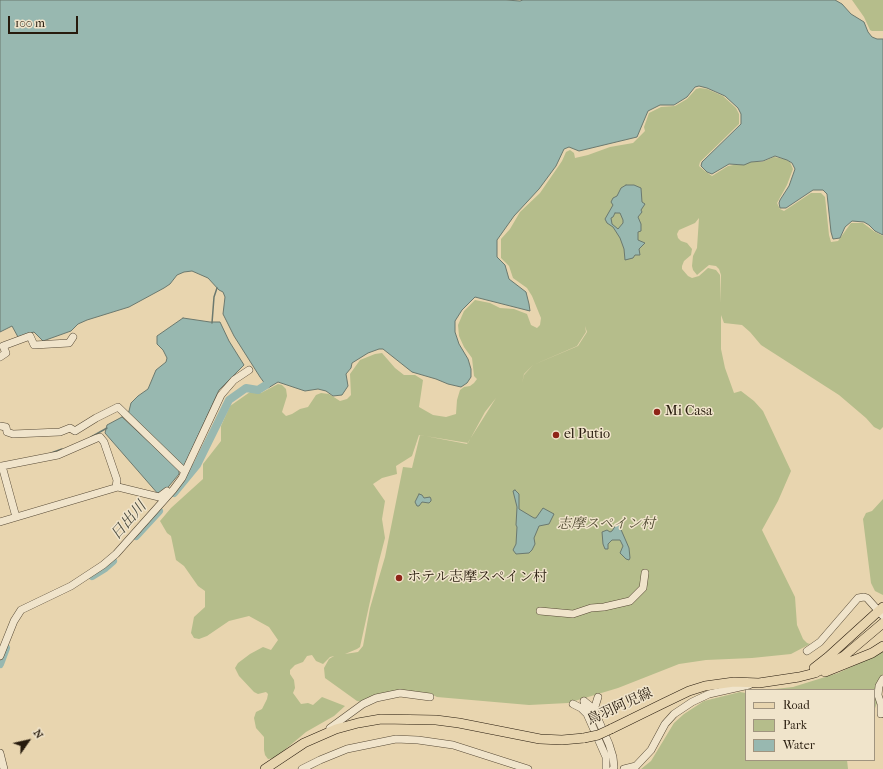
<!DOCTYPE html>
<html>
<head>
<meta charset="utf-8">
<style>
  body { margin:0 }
  #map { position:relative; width:883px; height:769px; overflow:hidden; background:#e8d5af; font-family:"IM FELL French Canon",serif }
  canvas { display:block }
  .legend { position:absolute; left:745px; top:689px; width:130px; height:72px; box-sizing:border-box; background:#f0e4cb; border:1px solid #a0947f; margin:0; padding:5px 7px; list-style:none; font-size:12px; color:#271b0d }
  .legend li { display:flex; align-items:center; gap:8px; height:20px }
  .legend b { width:20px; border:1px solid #a0947f }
  .north { position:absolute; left:8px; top:721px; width:40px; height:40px; -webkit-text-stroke:3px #f0e4cb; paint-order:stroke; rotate:56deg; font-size:11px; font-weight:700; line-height:16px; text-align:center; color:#271b0d }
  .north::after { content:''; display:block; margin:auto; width:14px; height:18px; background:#271b0d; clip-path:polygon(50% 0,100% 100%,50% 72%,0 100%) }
  .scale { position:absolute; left:8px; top:16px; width:70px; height:18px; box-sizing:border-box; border:2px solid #271b0d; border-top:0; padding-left:5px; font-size:12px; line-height:14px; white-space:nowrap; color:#271b0d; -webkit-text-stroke:3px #f0e4cb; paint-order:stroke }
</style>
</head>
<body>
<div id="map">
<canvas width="883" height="769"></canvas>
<ul class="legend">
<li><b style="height:5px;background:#e8d5af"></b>Road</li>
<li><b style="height:11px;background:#b5bd8b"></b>Park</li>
<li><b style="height:11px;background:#98b8b0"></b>Water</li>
</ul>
<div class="north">N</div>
<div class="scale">100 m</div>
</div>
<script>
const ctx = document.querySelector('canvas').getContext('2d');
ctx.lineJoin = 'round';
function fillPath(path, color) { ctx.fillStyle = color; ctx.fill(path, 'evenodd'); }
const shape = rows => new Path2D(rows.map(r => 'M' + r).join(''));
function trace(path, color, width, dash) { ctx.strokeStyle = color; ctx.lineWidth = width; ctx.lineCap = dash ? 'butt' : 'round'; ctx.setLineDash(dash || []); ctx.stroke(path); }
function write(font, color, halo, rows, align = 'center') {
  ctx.font = font + ' "IM FELL French Canon","Noto Serif JP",serif'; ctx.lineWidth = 3; ctx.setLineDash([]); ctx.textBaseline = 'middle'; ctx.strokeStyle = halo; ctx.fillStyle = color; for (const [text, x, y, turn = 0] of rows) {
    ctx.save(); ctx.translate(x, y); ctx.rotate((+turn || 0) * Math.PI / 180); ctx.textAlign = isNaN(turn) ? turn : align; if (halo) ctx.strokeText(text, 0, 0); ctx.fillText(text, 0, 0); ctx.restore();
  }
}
fillPath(shape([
  [852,0,883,0,883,31,872,31,870,30,864,17],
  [700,88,707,89,723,96,736,108,739,114,739,124,700,162,699,166,705,171,712,176,728,166,749,162,762,162,774,157,785,159,790,162,793,169,787,185,777,203,780,209,784,211,811,193,821,193,825,197,829,235,831,242,838,241,851,223,863,223,875,232,883,236,883,427,880,430,874,427,866,418,839,395,761,345,750,332,742,325,724,323,721,315,721,349,725,368,734,393,741,391,754,401,763,411,791,471,778,501,762,530,795,597,797,625,803,639,807,643,810,644,791,654,752,658,706,660,679,664,618,688,568,703,529,705,437,697,433,695,427,696,399,691,363,702,357,701,325,678,324,668,329,659,334,656,330,657,323,664,316,661,312,655,307,656,303,662,295,665,290,670,290,674,294,680,295,688,293,693,301,704,308,703,313,705,322,697,345,706,334,716,306,732,275,758,268,759,265,755,264,750,264,737,256,728,254,718,256,712,262,709,267,699,268,694,266,692,258,694,254,692,239,676,235,668,238,663,250,654,263,647,271,650,278,640,269,627,249,616,229,621,207,636,199,639,194,638,191,633,194,617,205,607,205,591,198,586,184,566,176,560,171,536,167,533,160,521,171,508,203,479,203,464,221,441,221,426,230,406,250,392,261,393,278,384,282,385,286,389,287,396,282,412,286,416,292,414,300,409,308,407,316,395,321,393,329,394,340,401,347,399,351,395,350,374,360,360,375,354,382,353,395,368,404,375,415,375,423,380,419,407,433,415,446,417,456,414,457,400,460,390,464,387,470,386,474,383,477,379,474,376,472,358,464,347,459,336,458,325,464,311,475,300,490,303,500,308,514,309,527,314,531,325,537,328,540,325,541,318,532,296,527,288,513,278,509,266,501,258,501,239,510,229,520,212,540,193,562,161,566,152,570,150,574,153,575,158,588,155,610,147,633,143,645,131,644,127,649,113,661,107,675,106,687,99,696,89],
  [699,218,697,248,693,256,692,266,693,270,697,275,709,265,716,266,719,269,721,275,721,303,720,275,716,270,708,268,699,276,692,278,688,276,682,269,682,266,684,261,691,255,692,249,687,243,681,241,678,238,677,234,679,230,695,223],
  [585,326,587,332,578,346,533,365,524,375,522,383,524,374,533,365,577,346,586,332],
  [496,398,467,444,420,435,412,468,403,467,385,557,370,608,363,646,358,652,345,654,357,649,360,647,378,565,385,538,382,519,385,501,373,484,382,478,397,474,396,466,412,456,419,435,468,443,485,412],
  [883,499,883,595,875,591,871,583,863,519,866,513,872,511],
  [883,650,883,674,877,682,875,692,877,703,874,711,874,690,766,690,793,687,838,673,873,657],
  [740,692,746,693,746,760,847,760,848,769,641,769,651,761,674,723,684,714,704,701]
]), '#b5bd8b');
const water = shape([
  [0,0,506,0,520,1,523,0,835,0,842,4,851,14,864,22,868,32,872,37,877,39,883,39,883,235,875,231,869,225,864,222,852,221,845,227,840,238,833,239,831,232,827,194,823,190,813,190,786,208,780,208,779,203,780,200,789,186,795,169,792,163,787,160,775,156,763,161,751,162,744,165,729,164,712,174,707,172,701,166,702,162,741,124,741,114,738,108,725,96,707,88,699,86,695,87,687,97,674,105,660,105,648,111,637,137,579,151,569,147,564,149,556,166,539,189,514,216,497,240,497,257,505,265,509,279,526,292,529,304,530,311,475,297,462,310,455,321,455,332,459,344,468,359,471,369,471,377,467,383,461,387,448,384,436,379,412,372,383,349,379,349,368,353,352,363,351,368,346,374,348,386,342,395,333,396,326,391,318,389,305,391,278,382,268,388,260,377,234,336,223,314,225,297,223,292,219,290,208,278,192,271,184,272,177,275,170,284,164,288,129,307,87,320,78,324,71,331,43,341,34,332,18,337,12,326,0,332,0,0],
  [626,185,634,185,641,188,642,202,645,204,641,210,642,212,638,217,641,224,641,231,638,232,638,240,645,243,639,249,640,255,635,255,633,258,625,260,624,249,620,238,613,227,607,223,605,219,613,205,611,202,613,198,617,196,621,188,626,185],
  [615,213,620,213,623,220,623,223,618,229,612,224,611,218,613,217,615,213],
  [183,318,210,322,220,322,229,341,244,365,219,390,185,464,182,467,128,415,131,403,138,396,148,389,156,370,166,362,167,358,163,350,157,344,157,336,183,318],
  [122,417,179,470,179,474,164,492,159,495,105,433,107,425,122,417],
  [515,490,519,494,519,509,534,518,536,518,543,508,554,514,549,524,539,526,534,538,535,544,532,550,529,553,516,554,513,550,516,544,517,527,516,525,517,507,513,491,515,490],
  [419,494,422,495,424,498,430,497,431,499,431,501,429,503,422,502,419,506,417,506,415,502,419,494],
  [616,525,619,525,629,548,630,558,629,560,626,559,620,553,623,546,620,540,612,540,608,544,608,549,605,549,603,544,602,532,607,530,610,532,612,531,616,525]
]);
fillPath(water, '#98b8b0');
trace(water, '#6b796f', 1);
trace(shape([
  [212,323,214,297,217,288],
  [91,437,107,428],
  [51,453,62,449]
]), '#6b796f', 1.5);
trace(shape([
  [174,493,197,465,229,400,246,388,258,390,266,385],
  [136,536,159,511],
  [92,576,105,568,113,561],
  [0,664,6,648]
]), '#98b8b0', 8);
const minor = shape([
  [0,357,6,353,3,346,30,336,34,345,69,343,73,337],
  [0,426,6,427,7,432,13,434,60,432,70,428,75,431,96,418,118,407,184,471],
  [16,517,2,466,58,455,97,438,100,437,104,442,117,480,116,487],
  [0,522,118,487,159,497,167,491],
  [540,611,573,614,591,608,604,607,630,601,643,588,645,573],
  [807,651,820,642,858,598,864,597,867,598,883,616],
  [0,656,14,621,21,610,71,586,103,565,116,554,173,490,182,478,221,395,234,380,249,370],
  [584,701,589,705,594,710,609,744,613,757,614,767,613,769],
  [584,701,587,714,606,757,606,769],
  [573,704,581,708,587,714],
  [594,710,598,697],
  [881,714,881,704,878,695,879,686,883,679],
  [330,728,363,704,376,698,400,693,430,697],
  [0,753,4,769],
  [302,769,320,760,347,749,396,739,418,740,453,745,528,769],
  [624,769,636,766],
  [632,769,636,766,651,750,665,724,674,714,692,702,709,694,749,685]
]);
const major = shape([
  [814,668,828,657,883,607],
  [825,672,872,653,883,646],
  [611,729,664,703,689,691,705,686,734,682,759,683,799,677,815,673,844,656,883,623],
  [265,769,304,743,336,729,358,723,381,719,436,720,459,723,540,739,562,740,584,738]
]);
trace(minor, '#574a36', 8);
trace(major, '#271b0d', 10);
trace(minor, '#f0e4cb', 7);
trace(major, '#e8d5af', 9);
const majorBridge = shape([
  [584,738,598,735,611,729]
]);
trace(majorBridge, '#271b0d', 10, []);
trace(majorBridge, '#e8d5af', 9);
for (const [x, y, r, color] of [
  [657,412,4,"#8f2418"],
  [556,435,4,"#8f2418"],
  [399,578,4,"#8f2418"]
]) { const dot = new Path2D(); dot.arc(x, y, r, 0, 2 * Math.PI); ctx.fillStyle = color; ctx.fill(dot); trace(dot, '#f0e4cb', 1.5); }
write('14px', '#271b0d', '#f0e4cb', [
  ["Mi Casa",665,412],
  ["el Putio",564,435],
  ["ホテル志摩スペイン村",407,578]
], 'left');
write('italic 14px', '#524c33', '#f0e4cb', [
  ["志摩スペイン村",606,525]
]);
write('14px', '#271b0d', '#f0e4cb', [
  ["鳥羽阿児線",620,707,-24]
]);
write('italic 15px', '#494a3e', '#f0e4cb', [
  ["日出川",129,521,-49]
]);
</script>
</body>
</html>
